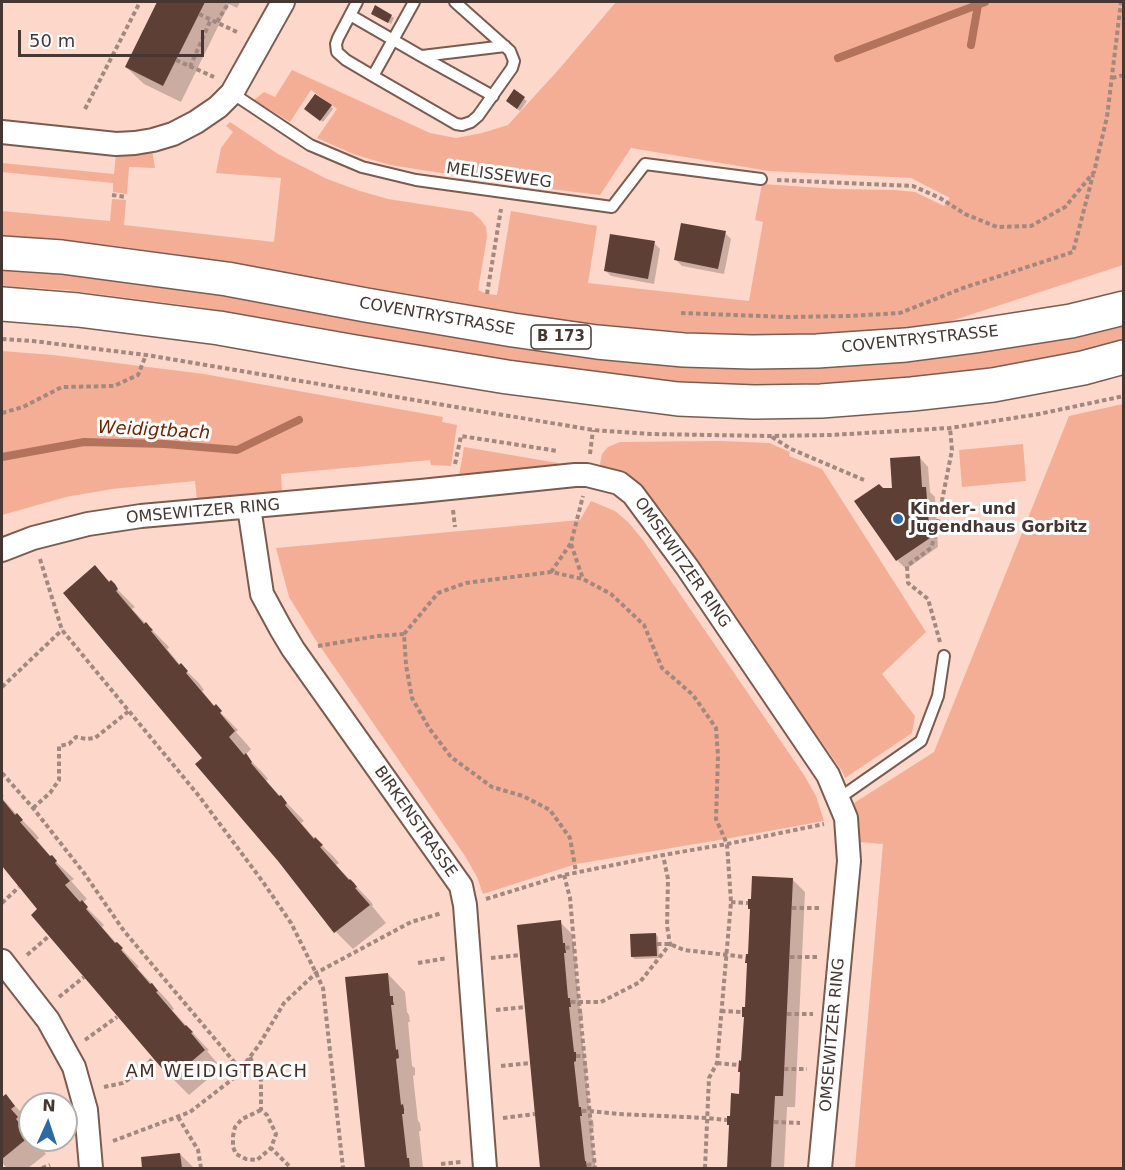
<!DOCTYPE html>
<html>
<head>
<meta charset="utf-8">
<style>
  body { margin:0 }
  #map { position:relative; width:1125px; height:1170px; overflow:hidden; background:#fdd7ca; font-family:"DejaVu Sans",sans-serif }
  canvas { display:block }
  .frame { position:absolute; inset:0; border:3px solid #463732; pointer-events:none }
  .north { position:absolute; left:18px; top:1092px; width:60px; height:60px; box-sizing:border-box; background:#fff; border:2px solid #b5afad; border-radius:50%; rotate:3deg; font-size:16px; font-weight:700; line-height:24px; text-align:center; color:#463732 }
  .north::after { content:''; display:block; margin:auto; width:21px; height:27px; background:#2e69a1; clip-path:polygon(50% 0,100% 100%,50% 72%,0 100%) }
  .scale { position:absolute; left:18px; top:30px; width:186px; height:27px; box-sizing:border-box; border:3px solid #463732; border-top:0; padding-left:8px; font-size:18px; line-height:21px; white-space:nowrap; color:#463732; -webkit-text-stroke:4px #fff; paint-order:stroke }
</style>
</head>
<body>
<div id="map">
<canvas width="1125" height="1170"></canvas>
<div class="frame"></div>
<div class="north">N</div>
<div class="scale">50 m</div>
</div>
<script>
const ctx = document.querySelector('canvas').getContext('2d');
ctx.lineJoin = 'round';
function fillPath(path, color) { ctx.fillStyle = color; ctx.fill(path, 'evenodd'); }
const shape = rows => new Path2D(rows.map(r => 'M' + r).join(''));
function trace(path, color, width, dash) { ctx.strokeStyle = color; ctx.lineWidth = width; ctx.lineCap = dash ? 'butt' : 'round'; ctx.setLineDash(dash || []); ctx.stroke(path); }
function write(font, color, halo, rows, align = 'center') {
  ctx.font = font + ' "DejaVu Sans",sans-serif'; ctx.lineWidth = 6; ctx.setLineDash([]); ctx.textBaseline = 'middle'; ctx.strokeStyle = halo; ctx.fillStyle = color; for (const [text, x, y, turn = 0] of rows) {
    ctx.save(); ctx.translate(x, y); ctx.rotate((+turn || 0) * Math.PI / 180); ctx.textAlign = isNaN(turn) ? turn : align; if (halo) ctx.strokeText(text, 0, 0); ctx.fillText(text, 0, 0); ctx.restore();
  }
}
fillPath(shape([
  [616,2,1123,2,1123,265,945,323,923,327,794,335,723,335,572,322,182,255,117,246,2,236,2,211,110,221,112,199,126,200,124,225,274,242,281,178,216,173,221,148,233,132,226,126,230,122,278,154,327,179,360,191,388,199,472,212,481,220,486,227,487,237,478,290,487,294,497,295,511,211,597,226,588,283,749,301,763,222,755,220,762,184,837,189,894,190,915,192,944,206,950,198,911,178,769,171,631,148,600,195,526,186,390,165,353,154,317,138,337,109,311,90,290,122,254,100,264,92,275,97,292,70,430,133,456,138,482,133,508,125,560,68],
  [152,150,155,168,129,167,127,194,113,192,113,183,2,172,2,163,114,174,116,154],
  [2,267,109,276,637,360,1123,322,1124,341,1069,354,1026,362,959,373,894,379,840,383,789,384,733,384,658,380,499,360,306,325,199,307,66,290,2,286],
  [2,351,53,355,204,374,443,417,442,422,457,425,451,466,431,465,430,460,281,474,282,493,197,500,195,481,112,489,66,497,2,515],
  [1123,404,1123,1168,855,1168,883,844,859,842,857,814,854,803,934,752,1069,416],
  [720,441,769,443,790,452,789,456,822,469,926,632,882,674,915,716,912,733,845,778,842,771,745,633,664,513,654,502,639,488,604,471,600,464,602,454,608,447,620,442],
  [1023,444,1026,481,962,487,959,450],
  [464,447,558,463,557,467,459,476],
  [591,501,615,511,628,522,643,540,804,775,816,796,824,821,725,839,576,864,483,894,477,877,465,856,315,639,289,597,276,548,580,520]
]), '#f4ae96');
fillPath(shape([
  [159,2,240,2,237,8,229,4,181,102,144,84,126,67],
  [372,14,391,16,394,18,391,24],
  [514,92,527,101,520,111,510,104],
  [331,106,333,109,323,122,308,111],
  [725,233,731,239,724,274,682,266,676,260],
  [654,243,660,249,654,284,611,276,605,270],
  [919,457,928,467,930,492,935,497,938,547,906,569,897,560,883,490,893,489],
  [95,567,135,607,132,609,146,624,168,646,169,648,167,649,181,666,198,682,204,690,202,691,215,707,238,730,236,732,251,749,245,755,263,773,268,779,266,781,280,796,304,821,301,823,315,839,333,856,339,863,336,865,371,902,373,905,372,906,386,923,353,949,336,932,204,759],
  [2,793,4,796,2,798,17,815,34,832,39,838,37,840,51,857,74,879,71,881,87,899,82,903,104,925,102,927,117,944,139,967,137,968,169,1002,174,1009,172,1010,203,1044,209,1050,207,1051,221,1068,189,1095,172,1078,39,909,2,864],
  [793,880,805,892,795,1107,787,1107,784,1168,729,1168,731,1127,728,1124,740,1095,745,1018,743,1016,746,1009,749,955],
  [560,922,572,934,574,955,576,957,577,965,575,965,580,1009,582,1011,583,1018,580,1018,585,1064,587,1066,588,1073,586,1073,590,1118,593,1120,594,1127,591,1128,595,1168,541,1168,519,926],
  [656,934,658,937,659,958,635,959,632,957],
  [388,974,405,992,407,1012,409,1015,410,1022,408,1022,412,1066,415,1068,415,1075,413,1076,418,1121,420,1123,421,1131,419,1131,423,1168,366,1168,347,978],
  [6,1096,30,1122,30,1125,28,1127,30,1130,30,1140,35,1140,46,1154,28,1168,7,1168,2,1163,2,1099],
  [180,1154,194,1168,144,1168,143,1158]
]), '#0003');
trace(shape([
  [971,45,978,5],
  [838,58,985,2],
  [2,457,84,442,165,444,237,450,299,420]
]), '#b3725b', 8);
fillPath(shape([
  [157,2,205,2,163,86,125,67],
  [375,5,392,15,388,23,371,14],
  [514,89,525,97,517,109,506,101],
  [315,94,332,105,320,121,304,109],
  [681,223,726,231,718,269,674,260],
  [610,234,655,241,648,279,604,271],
  [920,456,922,487,926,487,930,538,896,561,854,501,879,484,883,488,892,488,890,458],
  [95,565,109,582,111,580,115,584,118,589,116,591,144,624,146,622,150,627,153,630,151,631,179,665,181,663,188,671,186,673,214,706,216,704,222,711,220,713,235,731,229,737,244,755,246,753,252,762,251,763,279,796,281,795,287,803,285,805,314,839,315,837,323,845,320,847,349,880,350,879,354,883,357,887,355,888,370,905,334,933,278,861,195,764,202,758,63,593],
  [2,799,15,815,17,813,23,820,20,822,50,856,52,855,57,861,55,863,70,881,65,885,80,902,82,900,88,907,86,909,115,943,117,942,123,948,121,950,150,984,152,983,158,991,156,992,185,1026,186,1025,193,1032,191,1033,205,1050,171,1079,31,915,37,909,2,866],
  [752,876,793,878,783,1096,775,1096,771,1168,727,1168,729,1125,727,1125,727,1116,730,1116,731,1093,739,1094,740,1072,738,1072,739,1060,741,1061,744,1017,742,1017,742,1007,745,1007,747,963,745,963,746,954,748,954,750,909,748,909,748,899,751,899],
  [561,920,563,943,565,943,566,953,564,953,568,998,570,998,571,1007,569,1007,574,1052,576,1052,576,1061,574,1062,579,1107,581,1107,582,1116,580,1116,585,1161,586,1161,587,1168,540,1168,517,925],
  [656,933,657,956,631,957,630,934],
  [388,973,390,996,393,996,393,1001,394,1005,391,1005,396,1050,398,1049,399,1058,396,1059,401,1105,403,1104,404,1109,404,1114,402,1114,407,1158,409,1158,410,1168,365,1168,345,977],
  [6,1094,15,1106,11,1109,18,1117,16,1119,30,1136,2,1159,2,1097],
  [180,1153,182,1168,142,1168,141,1157]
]), '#5e3f35');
const lane = shape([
  [357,2,338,38,336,44,337,52,346,60,373,76,456,124,462,125,471,122,478,116,512,68,514,61,510,51,455,2],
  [350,15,421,56,493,96],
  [422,56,505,46],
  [373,76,414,2],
  [232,93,310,145,362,167,416,180,612,207,645,164,761,179],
  [838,799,921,741,938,696,944,656]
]);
const street = shape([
  [2,132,116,144,135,143,153,140,173,134,196,122,218,107,232,93,283,2],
  [249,507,262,594,281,629,293,649,461,886,465,905,485,1168],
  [2,550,33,538,88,524,141,516,421,491,575,475,587,475,619,483,633,494,687,567,828,775,846,818,849,861,820,1168],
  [2,961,48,1020,74,1067,86,1110,91,1168]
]);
const primary = shape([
  [2,253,62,257,227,279,366,305,513,330,597,342,684,350,752,352,817,351,906,345,975,336,1071,321,1124,308],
  [2,304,78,310,219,328,355,352,507,377,678,399,754,402,821,401,912,394,993,385,1083,368,1124,357]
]);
trace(lane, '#7b5b50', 14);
trace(street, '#7b5b50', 26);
trace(primary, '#7b5b50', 36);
trace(shape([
  [199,14,239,33],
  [217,22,229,2],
  [176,60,214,77],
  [190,67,211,19],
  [1112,78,1124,75],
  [85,109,140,2],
  [777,180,913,186,940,198,965,214,997,227,1031,226,1065,207,1094,172,1107,117,1121,2],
  [112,195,126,197],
  [487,294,501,209],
  [681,313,787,317,849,316,900,313,963,288,1073,252,1093,175],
  [2,339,33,341,146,355,593,430,650,434,771,436,831,435,950,428,1039,414,1124,396],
  [2,413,23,407,62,387,114,386,138,375,146,355],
  [772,437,791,449,864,480],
  [590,454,593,430],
  [455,464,461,436,558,451],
  [453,510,455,527],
  [571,544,583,579],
  [40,559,62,630,199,796,263,882,291,923,316,973,323,988,343,1168],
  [551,572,571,543,583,496],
  [404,634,438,593,466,583,551,572,583,579,611,594,644,625,662,668,693,695,716,728,718,756,716,819,727,844,731,902,717,1063,709,1078,705,1168],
  [940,642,928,599,908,583,907,566,931,548,935,536,952,450,950,428],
  [318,646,378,636,404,634,406,665,412,698,429,728,451,757,492,787,523,796,550,810,570,838,576,872],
  [2,687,62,630],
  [2,773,33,808,84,873,124,931,241,1070],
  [33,808,50,793,59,780,59,746,69,744,76,737,87,739,95,738,129,711],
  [564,875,570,898,579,1001,595,1168],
  [486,899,564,875,663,855,727,844,824,824],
  [731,902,748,903],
  [2,903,19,887],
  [792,908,821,908],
  [657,944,670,944,684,950,745,957],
  [565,948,574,947],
  [27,955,49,936],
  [790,957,819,957],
  [491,958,520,955],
  [418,963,447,958],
  [59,997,84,977],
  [571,1002,601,1002,640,982,670,944,667,926,668,879,663,855],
  [496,1010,525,1007],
  [721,1011,742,1012],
  [787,1014,813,1014],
  [85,1040,117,1017],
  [576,1056,584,1056],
  [250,1057,261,1081,261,1110,267,1115,276,1134,271,1148,291,1168],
  [717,1063,738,1065],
  [501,1066,530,1063],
  [784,1069,807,1069],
  [104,1087,123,1083,143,1070,153,1058],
  [261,1110,242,1119,235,1127,233,1136,233,1147,236,1154,246,1159,257,1160,271,1148],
  [582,1111,590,1111,618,1114,707,1118,727,1120],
  [178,1117,198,1150,201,1168],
  [503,1118,535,1114],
  [774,1122,800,1123],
  [113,1141,190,1112,234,1078,259,1045,284,1003,316,973,411,922,442,913],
  [441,1164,461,1162],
  [587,1165,595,1164],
  [42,1168,50,1165]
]), '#a3887f', 4, [4.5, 3]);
trace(lane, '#fff', 10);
trace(street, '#fff', 22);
trace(primary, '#fff', 33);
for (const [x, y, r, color] of [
  [898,519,6,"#2e69a1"]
]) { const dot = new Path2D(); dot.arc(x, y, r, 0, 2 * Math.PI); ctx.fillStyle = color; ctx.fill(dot); trace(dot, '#fff', 2); }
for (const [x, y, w] of [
  [561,337,60]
]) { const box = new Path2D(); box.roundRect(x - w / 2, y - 12, w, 24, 4.5); ctx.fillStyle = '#fff'; ctx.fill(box); trace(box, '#463732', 1.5); }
write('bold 15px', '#463732', null, [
  ["B 173",561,337]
]);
write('16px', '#463732', '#fff', [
  ["MELISSEWEG",499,176,8],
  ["COVENTRYSTRASSE",437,317,10],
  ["COVENTRYSTRASSE",920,340,-6],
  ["OMSEWITZER RING",203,512,-5],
  ["OMSEWITZER RING",682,563,55],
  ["BIRKENSTRASSE",415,822,55],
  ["OMSEWITZER RING",833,1035,-85]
]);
write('bold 16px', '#463732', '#fff', [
  ["Kinder- und",910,510],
  ["Jugendhaus Gorbitz",910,528]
], 'left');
write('italic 18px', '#712302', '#fff', [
  ["Weidigtbach",154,431,3]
]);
ctx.letterSpacing = '1.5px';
write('18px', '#492c22', '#fff', [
  ["AM WEIDIGTBACH",217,1072]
]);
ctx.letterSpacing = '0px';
</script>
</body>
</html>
